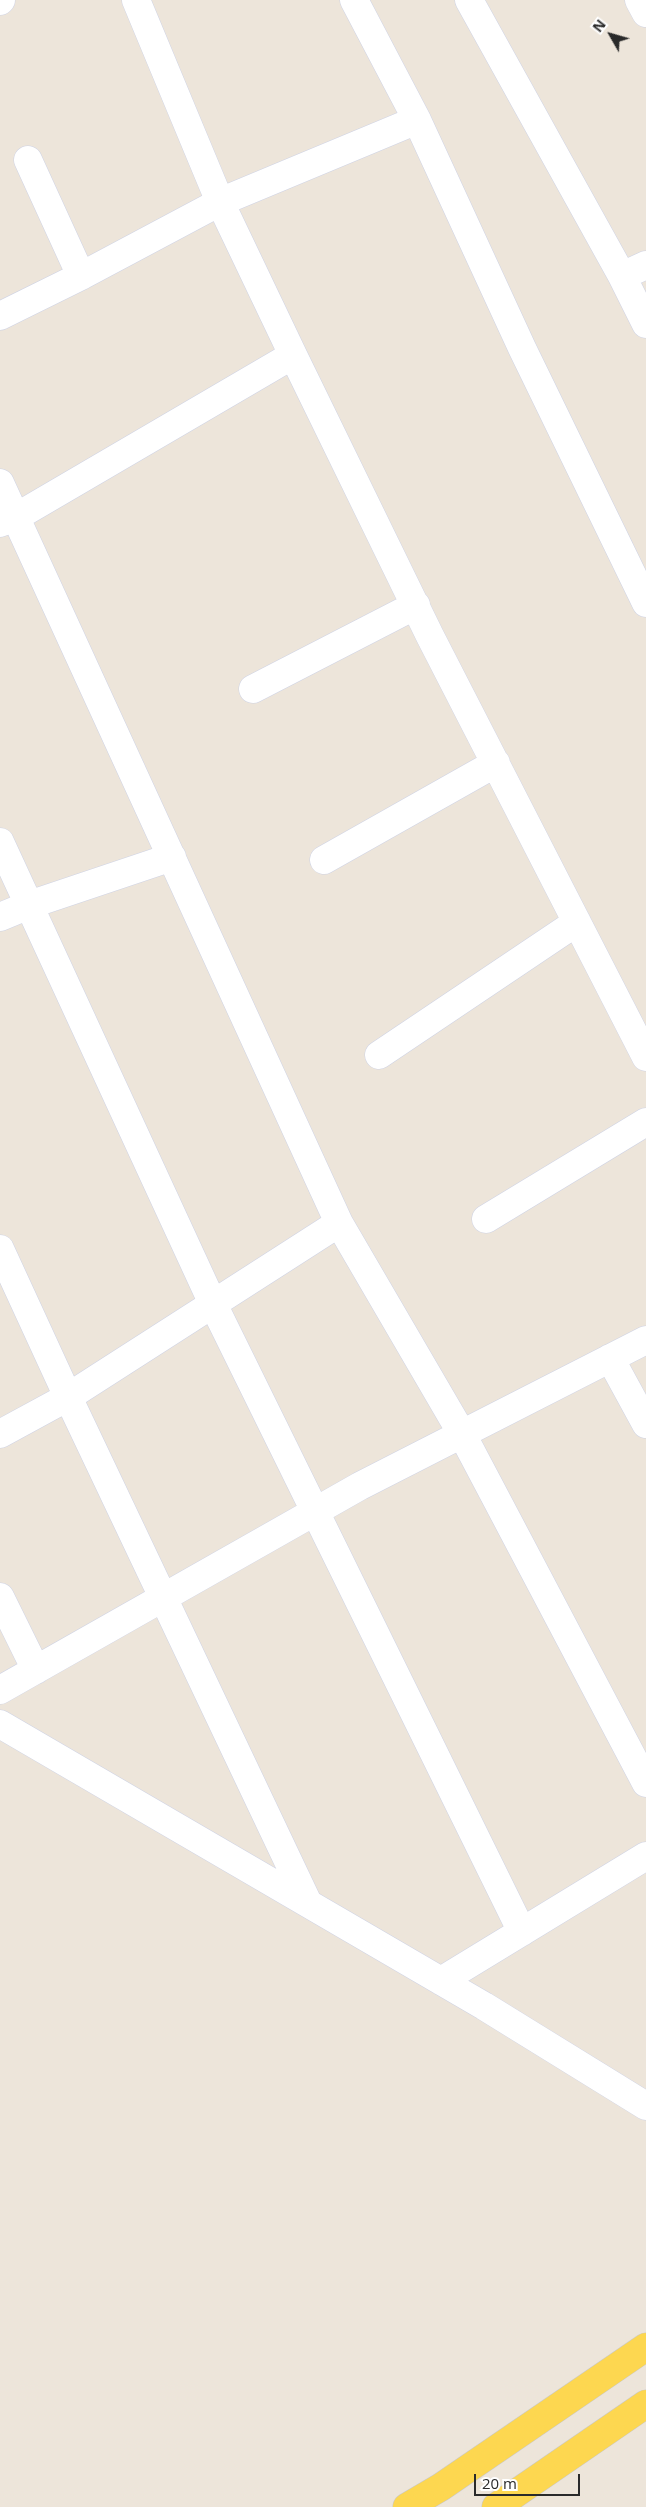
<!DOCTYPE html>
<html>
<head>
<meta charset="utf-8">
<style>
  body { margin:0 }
  #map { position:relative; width:646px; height:2507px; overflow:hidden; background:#ede5da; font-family:"Open Sans",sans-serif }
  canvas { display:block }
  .north { position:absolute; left:586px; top:10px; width:50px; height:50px; -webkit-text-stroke:4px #fff; paint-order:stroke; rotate:308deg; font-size:14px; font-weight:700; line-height:20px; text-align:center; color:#2a2a2a }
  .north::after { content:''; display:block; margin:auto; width:18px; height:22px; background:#2a2a2a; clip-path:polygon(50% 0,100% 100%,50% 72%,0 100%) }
  .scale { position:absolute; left:474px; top:2474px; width:106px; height:22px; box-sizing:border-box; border:2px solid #2a2a2a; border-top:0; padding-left:6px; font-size:15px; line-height:18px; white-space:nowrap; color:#2a2a2a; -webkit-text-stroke:4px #fff; paint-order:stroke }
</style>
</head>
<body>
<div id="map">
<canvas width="646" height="2507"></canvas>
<div class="north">N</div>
<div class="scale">20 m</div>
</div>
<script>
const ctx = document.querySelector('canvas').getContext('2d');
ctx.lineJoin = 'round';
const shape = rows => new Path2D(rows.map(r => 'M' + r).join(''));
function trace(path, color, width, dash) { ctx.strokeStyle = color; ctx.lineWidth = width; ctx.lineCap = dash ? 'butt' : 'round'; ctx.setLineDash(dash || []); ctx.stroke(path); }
const minor = shape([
  [136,0,220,202,293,355,430,636,646,1057],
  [354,0,417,120,522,348,646,603],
  [469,0,622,276,646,324],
  [639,0,646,13],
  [0,1,1,0],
  [28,160,81,276],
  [622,276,646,265],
  [0,316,81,276,220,202,417,120],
  [0,483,339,1223,462,1434,646,1783],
  [0,523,16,517,293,355],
  [253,689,416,605],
  [0,842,213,1304,522,1932],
  [324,860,496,763],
  [0,917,29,905,172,857],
  [379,1055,577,922],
  [486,1219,646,1122],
  [0,1249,68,1397,308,1903],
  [610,1358,646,1424],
  [0,1434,68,1397,339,1223],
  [0,1597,36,1670],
  [0,1690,360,1486,646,1340],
  [0,1724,484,2006,646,2106],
  [441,1981,646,1856]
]);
const primary = shape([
  [407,2507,441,2487,646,2347],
  [496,2507,646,2404]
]);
trace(minor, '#cfd3e4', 29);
trace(primary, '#c8c8c8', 29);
trace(minor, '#fff', 28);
trace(primary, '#fdd750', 28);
</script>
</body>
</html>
